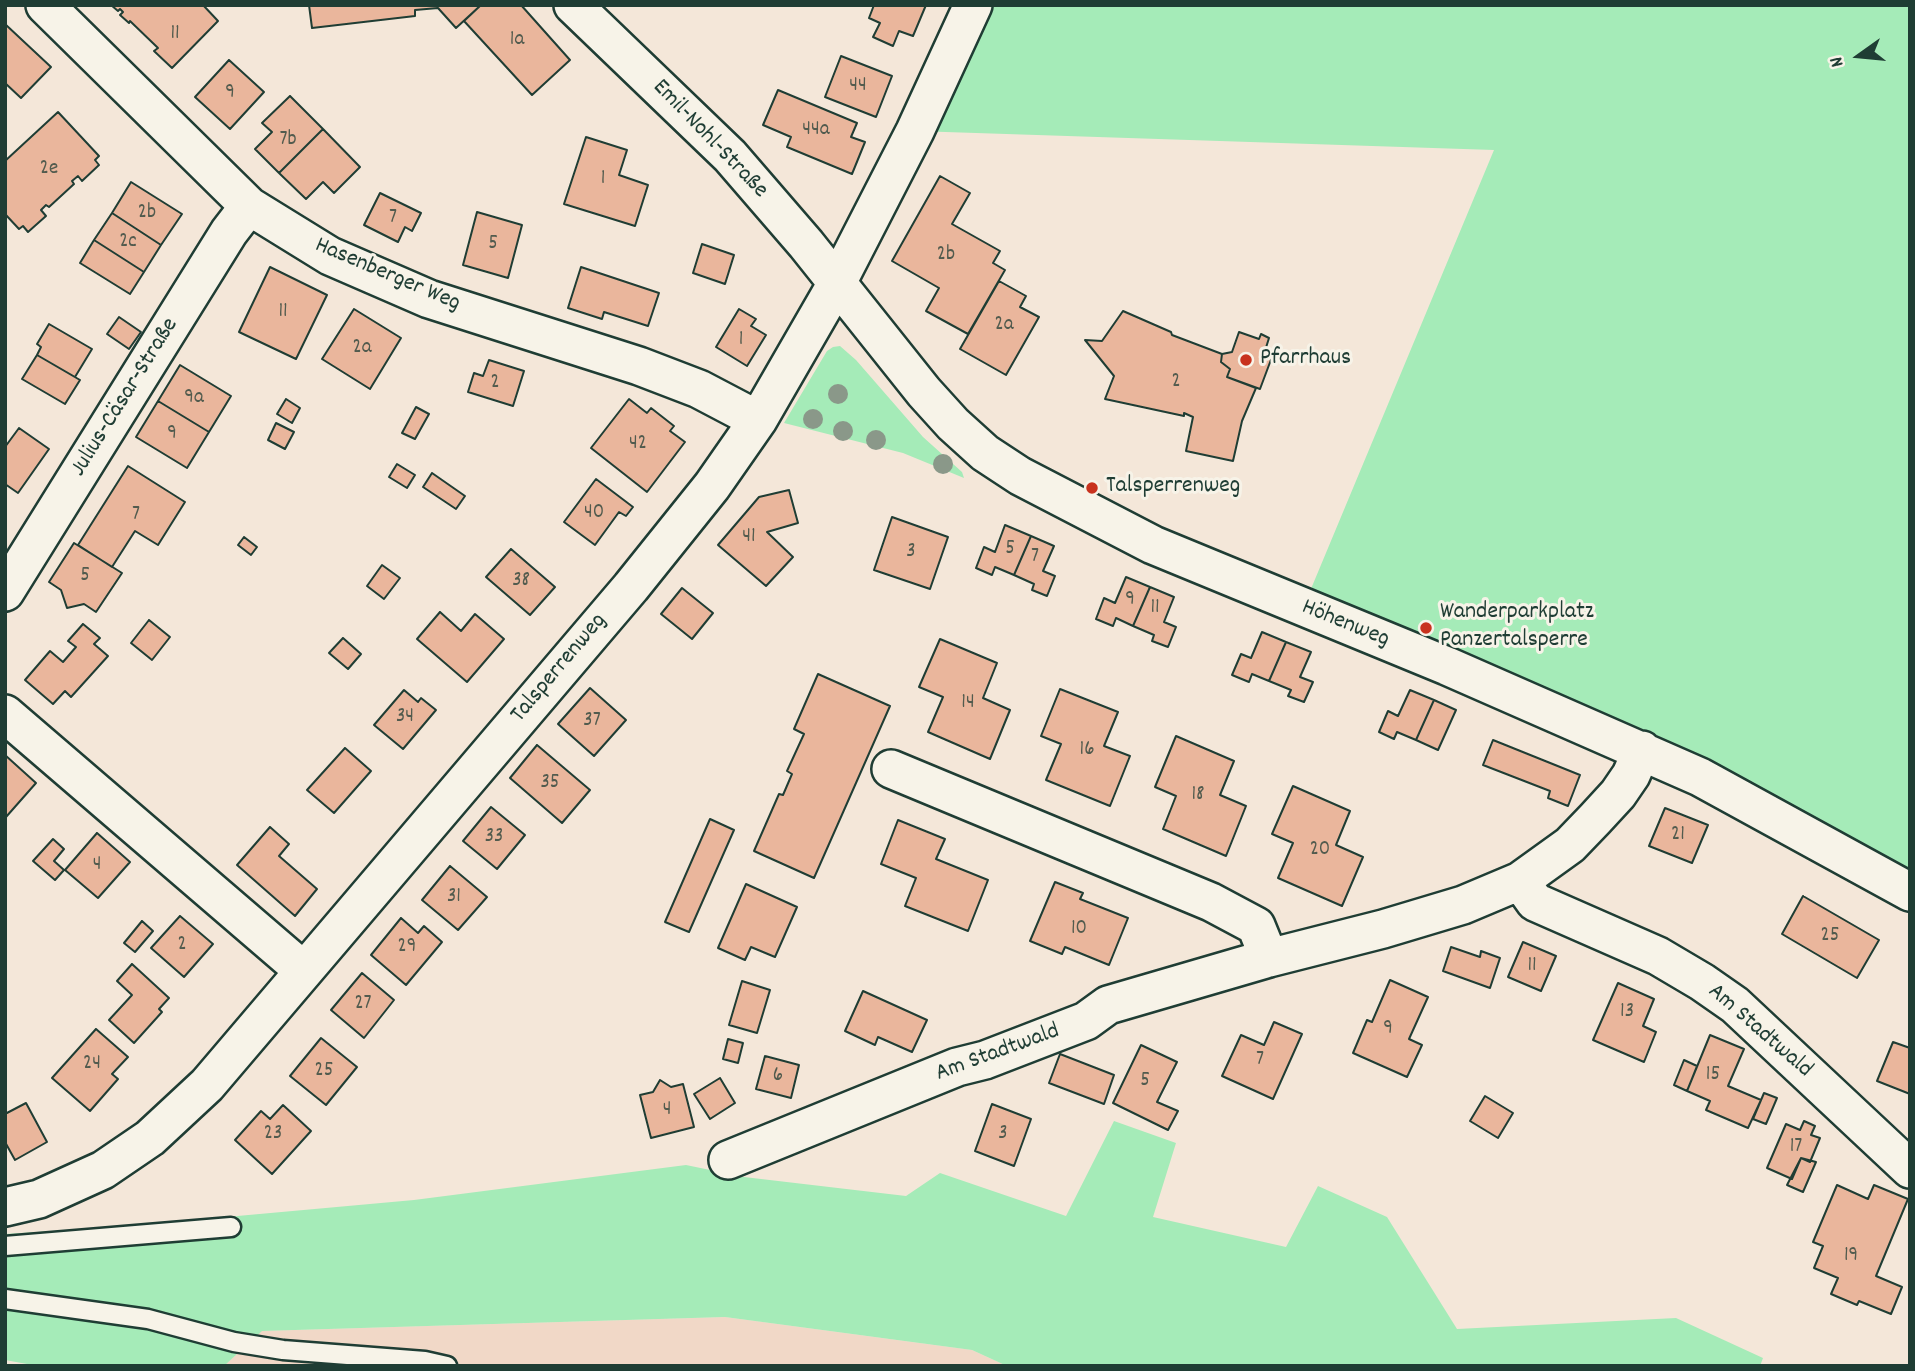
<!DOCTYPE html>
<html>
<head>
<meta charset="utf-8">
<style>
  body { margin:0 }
  #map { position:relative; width:1915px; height:1371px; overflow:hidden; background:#f4e7d9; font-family:Dekko,sans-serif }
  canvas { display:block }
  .frame { position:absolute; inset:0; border:7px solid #1f3d34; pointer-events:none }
  .north { position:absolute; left:1824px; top:21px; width:70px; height:70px; -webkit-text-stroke:5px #f7f3e8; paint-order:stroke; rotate:255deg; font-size:19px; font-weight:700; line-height:28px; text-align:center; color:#1f3d34 }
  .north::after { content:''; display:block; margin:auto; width:24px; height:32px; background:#1f3d34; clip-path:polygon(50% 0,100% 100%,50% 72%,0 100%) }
</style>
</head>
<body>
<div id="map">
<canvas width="1915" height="1371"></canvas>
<div class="frame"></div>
<div class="north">N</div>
</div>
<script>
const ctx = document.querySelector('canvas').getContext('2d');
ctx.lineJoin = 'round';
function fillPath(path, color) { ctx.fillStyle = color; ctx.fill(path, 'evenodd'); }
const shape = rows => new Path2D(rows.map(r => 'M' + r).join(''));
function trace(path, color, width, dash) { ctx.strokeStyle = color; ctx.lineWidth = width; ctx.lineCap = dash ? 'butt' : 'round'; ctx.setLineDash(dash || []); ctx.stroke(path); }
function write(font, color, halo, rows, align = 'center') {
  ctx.font = font + ' Dekko,sans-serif'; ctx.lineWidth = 6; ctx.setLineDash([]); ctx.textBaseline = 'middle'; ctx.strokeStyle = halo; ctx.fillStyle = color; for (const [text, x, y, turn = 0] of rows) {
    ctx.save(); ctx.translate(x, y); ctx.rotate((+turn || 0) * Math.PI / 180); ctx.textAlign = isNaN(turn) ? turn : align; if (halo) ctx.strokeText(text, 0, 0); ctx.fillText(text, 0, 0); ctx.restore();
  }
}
fillPath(shape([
  [725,1317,972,1350,1007,1366,224,1366,261,1331]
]), '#f1d8c7');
fillPath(shape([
  [973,5,1910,5,1910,892,1303,608,1494,150,915,131],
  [840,346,856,360,923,437,962,472,964,478,903,453,784,423,827,351,833,347],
  [1114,1121,1176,1143,1153,1217,1286,1247,1318,1186,1387,1217,1457,1329,1676,1318,1763,1358,1760,1366,1007,1366,972,1350,725,1317,262,1331,224,1366,38,1366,5,1360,5,1234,116,1227,414,1200,686,1165,744,1177,906,1196,940,1173,1066,1216]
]), '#a5ebb8');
const building = shape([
  [111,5,203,5,218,21,172,68,154,51,158,48,130,21,129,23,120,15,123,12,120,9,118,11,111,5],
  [309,5,481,5,456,28,438,8,415,10,415,16,312,28,309,5],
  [481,5,521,5,570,60,532,95,464,21,481,5],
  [874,5,926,5,913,36,899,31,893,46,873,37,880,23,869,18,874,5],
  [5,24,51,67,21,98,5,83,5,24],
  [841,56,892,76,876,117,825,97,841,56],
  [229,60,264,92,230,129,195,97,229,60],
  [778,90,857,123,851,137,865,142,852,174,787,147,791,137,763,125,778,90],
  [290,96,323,129,279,173,255,149,272,132,262,123,290,96],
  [58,112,99,156,95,160,99,165,82,181,78,176,72,181,74,184,49,207,46,205,41,210,46,216,28,232,23,226,19,229,5,214,5,161,58,112],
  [323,129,360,167,334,193,323,182,306,199,279,173,323,129],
  [586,137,627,150,619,175,648,185,635,226,564,204,586,137],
  [940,176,970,193,952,224,1000,251,993,263,1005,270,968,334,926,311,939,288,892,261,940,176],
  [131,182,182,214,161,245,112,213,131,182],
  [380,193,421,213,412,231,405,227,398,242,364,225,380,193],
  [477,212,522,225,508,278,463,265,477,212],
  [112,213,161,245,144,272,94,240,112,213],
  [94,240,144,272,130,294,80,263,94,240],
  [702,244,734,255,725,284,693,273,702,244],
  [270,267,327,295,296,359,239,332,270,267],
  [581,267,659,293,648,326,604,312,602,319,568,308,581,267],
  [999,281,1026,296,1020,307,1039,317,1006,375,960,349,999,281],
  [354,309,401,338,370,389,322,359,354,309],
  [739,309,756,319,751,326,766,335,747,366,716,347,739,309],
  [1123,311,1171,332,1172,335,1222,354,1221,362,1230,369,1227,377,1256,388,1242,421,1233,461,1186,451,1193,417,1184,413,1184,416,1105,399,1114,376,1085,340,1102,341,1123,311],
  [119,317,141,332,129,349,107,334,119,317],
  [49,324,92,349,75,377,37,355,41,347,37,344,49,324],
  [1239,332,1259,339,1261,334,1269,338,1264,354,1272,357,1260,389,1227,377,1230,369,1221,362,1222,354,1232,352,1239,332],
  [37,355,80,380,65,404,22,379,37,355],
  [489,360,524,371,513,406,468,392,474,373,483,376,489,360],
  [180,365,231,396,209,432,158,401,180,365],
  [286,399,300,408,292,423,277,414,286,399],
  [629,399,647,413,651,408,674,426,670,431,685,442,647,492,591,448,629,399],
  [158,401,209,432,187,468,136,437,158,401],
  [416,407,429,414,415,439,402,433,416,407],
  [276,423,294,432,285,449,268,440,276,423],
  [19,428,49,449,18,493,5,484,5,447,19,428],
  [397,464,415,475,407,488,389,477,397,464],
  [128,466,185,502,158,545,135,531,112,567,78,545,128,466],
  [432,473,465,496,456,509,423,487,432,473],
  [596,479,633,507,626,516,619,512,595,545,564,522,596,479],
  [789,490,798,523,767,532,793,557,766,586,718,545,759,497,789,490],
  [892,517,948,537,930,589,874,570,892,517],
  [1005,525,1031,536,1014,575,995,567,992,575,976,568,984,547,995,552,1005,525],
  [1031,536,1054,546,1043,571,1055,576,1047,596,1032,590,1034,584,1014,575,1031,536],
  [244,537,257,547,251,555,238,545,244,537],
  [74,543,122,573,96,612,84,604,67,608,61,590,49,582,74,543],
  [511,549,555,587,530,615,486,577,511,549],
  [382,565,400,578,384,599,367,586,382,565],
  [1126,577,1150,587,1133,626,1116,618,1113,626,1096,619,1104,598,1115,603,1126,577],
  [1150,587,1174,597,1164,622,1176,627,1168,647,1152,641,1154,635,1133,626,1150,587],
  [682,588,713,613,692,639,661,614,682,588],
  [440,612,461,631,475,614,504,639,467,682,417,639,440,612],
  [149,620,170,637,152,660,131,643,149,620],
  [83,624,100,638,94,644,108,656,71,697,65,691,53,704,25,680,50,651,63,662,76,647,68,641,83,624],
  [1262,632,1286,642,1269,681,1252,674,1249,682,1232,675,1241,654,1251,658,1262,632],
  [343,638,361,654,348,669,329,653,343,638],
  [940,639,997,663,983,698,1010,710,990,759,928,732,943,697,919,687,940,639],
  [1286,642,1311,652,1300,677,1313,682,1304,702,1288,696,1291,690,1269,681,1286,642],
  [818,674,890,706,814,878,754,851,779,794,783,795,792,774,787,771,804,734,794,729,818,674],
  [590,688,626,720,594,756,558,724,590,688],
  [1060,689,1118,712,1104,746,1130,756,1110,806,1046,780,1061,744,1041,736,1060,689],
  [404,690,418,702,421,698,436,710,403,749,374,725,404,690],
  [1410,690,1434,700,1416,740,1397,732,1394,739,1379,732,1388,711,1398,716,1410,690],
  [1434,700,1456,710,1438,750,1416,740,1434,700],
  [1176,736,1234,761,1220,795,1246,806,1226,856,1163,829,1176,796,1155,787,1176,736],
  [1493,740,1580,775,1568,806,1548,798,1550,791,1483,765,1493,740],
  [537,745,590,790,562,823,510,778,537,745],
  [345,748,371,771,334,813,307,790,345,748],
  [5,755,36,783,6,817,5,816,5,755],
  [1293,786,1350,811,1336,845,1363,857,1342,906,1278,878,1293,843,1272,834,1293,786],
  [491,807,525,835,497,869,463,841,491,807],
  [1665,808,1708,825,1692,863,1649,846,1665,808],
  [710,819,734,830,689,932,665,922,710,819],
  [898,820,945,839,936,859,988,880,968,931,905,906,916,878,881,864,898,820],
  [270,827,289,844,279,856,317,889,295,916,237,865,270,827],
  [97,833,130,862,98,898,65,870,97,833],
  [53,839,64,849,54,861,64,870,55,880,33,861,53,839],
  [450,866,487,897,458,930,422,900,450,866],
  [1055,882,1083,893,1080,899,1128,918,1109,965,1065,947,1062,954,1030,941,1055,882],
  [746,884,797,907,775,957,751,947,745,960,718,948,746,884],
  [1803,896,1879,940,1857,978,1782,934,1803,896],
  [180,916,213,944,184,977,151,948,180,916],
  [401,918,418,933,424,926,442,942,406,985,371,955,401,918],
  [142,921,153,931,135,952,124,943,142,921],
  [1523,942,1556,956,1541,991,1508,977,1523,942],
  [1451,947,1480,957,1481,951,1500,958,1490,988,1443,971,1451,947],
  [132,964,169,998,159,1009,162,1012,134,1043,109,1020,132,995,117,981,132,964],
  [362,973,394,1000,364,1038,331,1010,362,973],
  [1390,980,1428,997,1409,1039,1422,1045,1407,1077,1353,1053,1367,1020,1372,1022,1390,980],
  [742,981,770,990,757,1033,729,1025,742,981],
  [1618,983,1654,999,1643,1026,1656,1032,1644,1062,1593,1040,1618,983],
  [863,991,927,1020,912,1052,878,1037,875,1045,845,1031,863,991],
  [1274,1022,1302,1034,1273,1099,1222,1076,1241,1035,1264,1045,1274,1022],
  [96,1029,128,1057,112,1074,118,1079,90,1111,52,1078,96,1029],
  [1710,1035,1744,1049,1728,1086,1761,1100,1748,1128,1706,1110,1710,1101,1687,1091,1710,1035],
  [321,1038,357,1067,326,1105,290,1076,321,1038],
  [728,1039,743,1043,738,1063,723,1059,728,1039],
  [1893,1042,1910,1048,1910,1094,1877,1081,1893,1042],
  [1141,1045,1177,1062,1157,1102,1178,1111,1168,1130,1113,1103,1141,1045],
  [1060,1054,1114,1075,1104,1104,1049,1083,1060,1054],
  [765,1056,799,1065,791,1098,756,1089,765,1056],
  [1684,1060,1697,1066,1687,1091,1674,1085,1684,1060],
  [720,1078,735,1103,710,1119,694,1094,720,1078],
  [660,1080,671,1087,683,1084,694,1127,651,1138,640,1095,653,1092,660,1080],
  [1764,1093,1777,1098,1766,1124,1753,1119,1764,1093],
  [1485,1096,1513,1113,1498,1138,1470,1121,1485,1096],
  [26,1103,47,1142,15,1160,5,1142,5,1114,26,1103],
  [992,1104,1031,1119,1014,1166,975,1151,992,1104],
  [283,1105,311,1131,272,1174,235,1140,261,1111,270,1119,283,1105],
  [1804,1121,1815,1126,1811,1135,1820,1138,1810,1162,1801,1158,1792,1179,1767,1168,1786,1124,1800,1130,1804,1121],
  [1801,1158,1816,1162,1803,1192,1787,1185,1801,1158],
  [1837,1185,1868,1199,1874,1185,1908,1199,1876,1276,1902,1287,1891,1314,1859,1301,1857,1305,1831,1294,1838,1278,1814,1268,1823,1246,1813,1242,1837,1185]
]);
fillPath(building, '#eab69c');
trace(building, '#1f3d34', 2);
const lane = shape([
  [5,1246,231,1227],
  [5,1299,148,1319,234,1342,283,1350,425,1361,447,1366]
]);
const street = shape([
  [45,5,249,206,330,256,429,299,639,366,699,389,758,420],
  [573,5,730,156,806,244,924,392,953,424,985,453,1020,476,1153,545,1447,666,1700,777,1910,892],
  [5,592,229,232,249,206],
  [5,714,304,971],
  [891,769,1211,902,1256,926,1269,958],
  [1520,881,1535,902,1658,956,1702,982,1735,1005,1910,1169],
  [728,1160,957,1067,985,1060,1086,1021,1108,1005,1269,958,1383,929,1463,905,1520,881,1570,845,1595,819,1618,794,1631,775,1642,750],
  [5,1207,39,1199,103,1170,150,1138,207,1085,631,587,712,486,758,420,837,283,915,131,973,5]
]);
trace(lane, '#1f3d34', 23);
trace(street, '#1f3d34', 42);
trace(lane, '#f7f3e8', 18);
trace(street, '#f7f3e8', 37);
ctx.fillStyle = '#8a9889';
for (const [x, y] of [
  [838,394],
  [813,419],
  [843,431],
  [876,440],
  [943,464]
]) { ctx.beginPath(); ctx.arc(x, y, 10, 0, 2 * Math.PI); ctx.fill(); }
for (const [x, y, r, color] of [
  [1246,360,7,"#c8321e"],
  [1092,488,7,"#c8321e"],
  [1426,628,7,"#c8321e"]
]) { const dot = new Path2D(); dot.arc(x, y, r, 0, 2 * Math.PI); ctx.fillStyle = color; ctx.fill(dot); trace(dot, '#f7f3e8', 2.5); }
write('21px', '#525b4e', null, [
  ["11",175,35],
  ["1a",517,41],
  ["44",858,87],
  ["9",230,94],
  ["44a",816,131],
  ["7b",288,141],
  ["2e",49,170],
  ["1",603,180],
  ["2b",147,214],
  ["7",393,219],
  ["2c",128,243],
  ["5",493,245],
  ["2b",946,256],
  ["11",283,313],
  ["2a",1004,326],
  ["1",741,341],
  ["2a",362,349],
  ["2",1176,383],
  ["2",495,384],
  ["9a",194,399],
  ["9",172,435],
  ["42",638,445],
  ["40",594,514],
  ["7",136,516],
  ["41",749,538],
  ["5",1010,550],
  ["3",911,553],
  ["7",1035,558],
  ["5",85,577],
  ["38",521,582],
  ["9",1130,601],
  ["11",1155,609],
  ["14",968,704],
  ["34",405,718],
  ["37",592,722],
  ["16",1087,751],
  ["35",550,784],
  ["18",1198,796],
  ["21",1678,836],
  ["33",494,838],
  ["20",1320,851],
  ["4",97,866],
  ["31",454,898],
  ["10",1079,930],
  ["25",1830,937],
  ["2",182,946],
  ["29",407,948],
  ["11",1532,967],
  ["27",363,1005],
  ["13",1627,1013],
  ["9",1388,1030],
  ["7",1260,1061],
  ["24",92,1065],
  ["25",324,1072],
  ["15",1713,1076],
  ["6",778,1077],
  ["5",1145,1082],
  ["4",667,1111],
  ["23",273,1135],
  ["3",1003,1135],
  ["17",1796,1148],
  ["19",1851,1257]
]);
write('24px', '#1f3d34', '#f7f3e8', [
  ["Emil-Nohl-Straße",709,140,46],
  ["Hasenberger Weg",387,276,23],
  ["Julius-Cäsar-Straße",126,398,-58],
  ["Höhenweg",1345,625,22],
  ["Talsperrenweg",560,669,-50],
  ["Am Stadtwald",1759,1032,41],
  ["Am Stadtwald",998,1054,-20]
]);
write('24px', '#1f3d34', '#f7f3e8', [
  ["Pfarrhaus",1260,360],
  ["Talsperrenweg",1106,488],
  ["Wanderparkplatz",1440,614],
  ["Panzertalsperre",1440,642]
], 'left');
</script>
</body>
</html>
